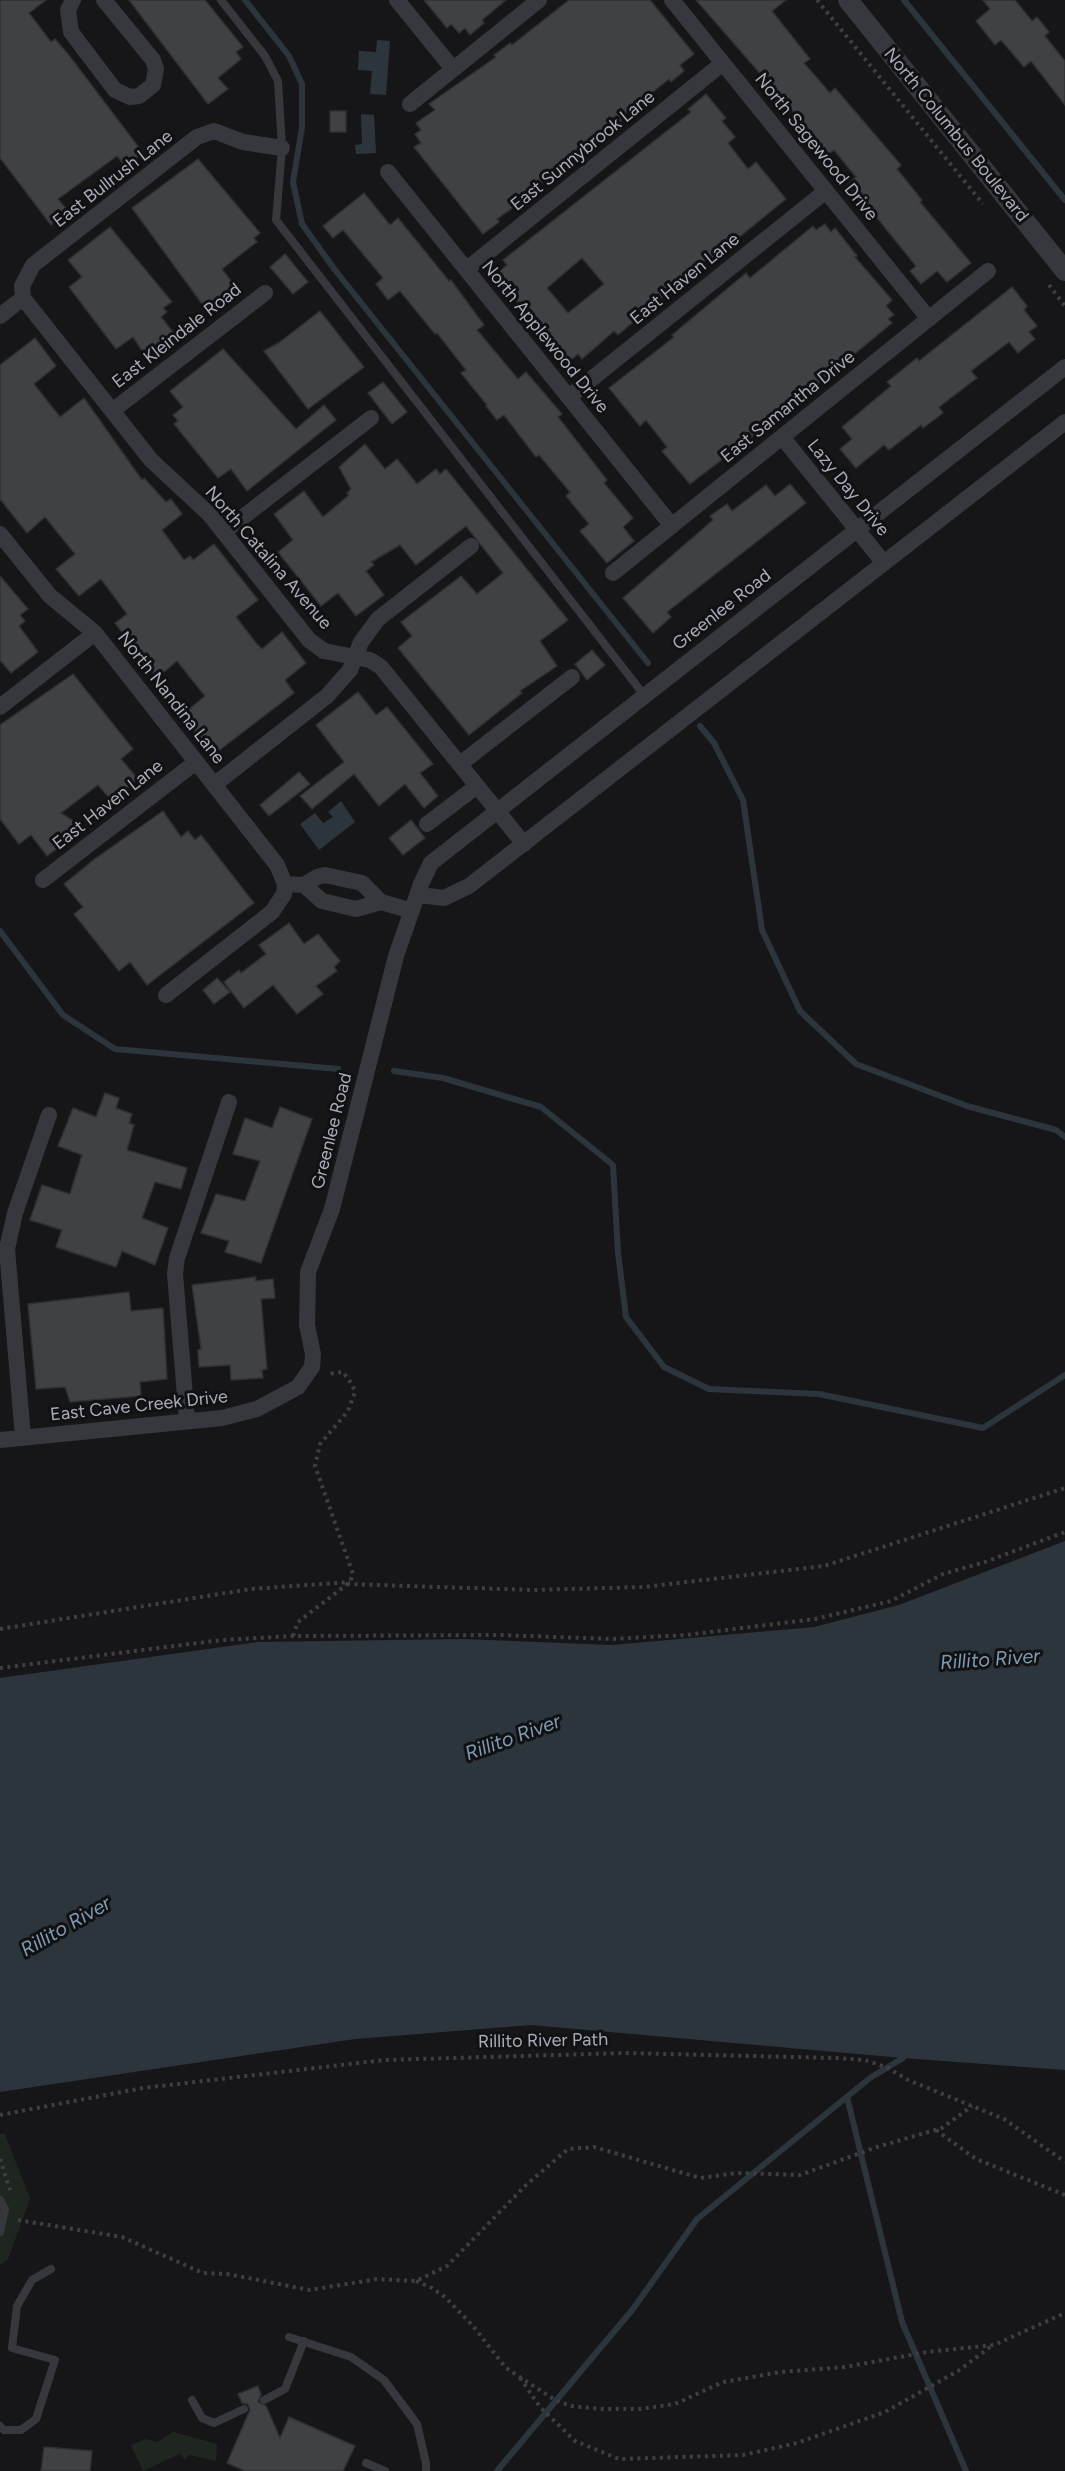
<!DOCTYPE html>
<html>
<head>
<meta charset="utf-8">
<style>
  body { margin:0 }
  canvas { display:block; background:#161618 }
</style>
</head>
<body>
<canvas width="1065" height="2471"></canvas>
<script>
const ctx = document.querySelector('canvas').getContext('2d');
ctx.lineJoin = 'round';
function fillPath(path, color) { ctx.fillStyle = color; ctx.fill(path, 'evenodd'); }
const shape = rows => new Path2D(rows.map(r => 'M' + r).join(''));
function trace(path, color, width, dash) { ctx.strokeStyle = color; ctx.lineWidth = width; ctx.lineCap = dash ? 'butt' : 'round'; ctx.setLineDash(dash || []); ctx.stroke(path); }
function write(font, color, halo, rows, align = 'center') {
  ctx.font = font + ' Figtree,sans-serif'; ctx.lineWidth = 6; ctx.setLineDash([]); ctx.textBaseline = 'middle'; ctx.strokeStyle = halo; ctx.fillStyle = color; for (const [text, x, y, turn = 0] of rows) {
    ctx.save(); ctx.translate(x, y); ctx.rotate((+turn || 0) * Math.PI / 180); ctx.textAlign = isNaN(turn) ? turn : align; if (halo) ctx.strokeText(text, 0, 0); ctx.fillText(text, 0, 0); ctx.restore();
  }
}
fillPath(shape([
  [0,2134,5,2134,30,2199,8,2259,0,2265],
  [173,2432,217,2444,216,2461,189,2455,185,2459,179,2454,143,2471,131,2445,146,2439,157,2442]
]), '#1e261f');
fillPath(shape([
  [377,40,390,41,386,95,370,94,372,71,358,70,359,51,376,52],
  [361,114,374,115,376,153,356,154,355,145,362,144],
  [341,801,355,822,319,850,300,824,315,813,323,823,333,817,328,812],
  [1065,1541,1065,2070,903,2058,531,2025,355,2039,0,2092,0,1678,258,1642,463,1639,612,1645,814,1627,899,1605]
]), '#2c353c');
trace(shape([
  [245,0,289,56,302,84,302,127,293,182,302,224,335,270,648,663],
  [904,0,1065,200],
  [700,726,714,743,743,800,762,930,800,1011,856,1064,967,1106,1056,1130,1065,1137],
  [0,931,63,1015,115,1049,338,1069],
  [394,1071,443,1078,541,1107,613,1165,618,1253,626,1317,664,1367,709,1389,819,1394,983,1428,1065,1375],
  [847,2097,902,2322,966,2471],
  [497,2471,633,2309,697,2219,870,2078,903,2058,906,2052]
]), '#2c353c', 6);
const building = shape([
  [0,0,46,0,29,13,51,42,55,39,68,54,143,153,126,167,117,156,58,199,68,211,51,225,0,158,0,0],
  [129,0,205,0,243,47,236,52,241,59,218,78,228,89,208,104,129,0],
  [424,0,506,0,482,20,484,23,470,35,465,28,459,33,451,24,447,28,424,0],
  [569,0,650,0,694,54,680,65,684,71,671,82,669,79,620,118,622,120,600,138,529,192,532,194,497,219,499,222,483,234,414,147,421,143,415,134,421,130,416,123,435,110,429,104,496,57,494,55,510,43,512,45,569,0],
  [696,0,786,0,772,11,810,59,804,63,830,93,835,88,901,165,897,169,922,200,920,202,971,263,947,282,937,271,921,284,910,271,916,266,861,198,860,200,847,185,856,177,834,150,827,155,817,143,819,141,696,0],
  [983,0,1015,0,1032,21,1037,17,1049,32,1045,36,1065,61,1065,105,1031,61,1024,67,1001,40,995,45,976,21,990,9,983,0],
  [706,94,726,118,722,121,735,137,728,143,748,169,756,162,786,199,710,261,708,258,618,335,614,331,582,359,578,354,571,360,563,351,559,354,496,274,507,265,503,260,691,112,688,109,706,94],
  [582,258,604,284,568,313,547,288,582,258],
  [330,111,346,111,346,132,330,132,330,111],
  [198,159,260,233,254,238,257,242,222,269,238,290,208,312,132,208,198,159],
  [364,193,390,225,398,218,449,281,451,280,484,325,477,330,518,379,526,372,562,414,558,417,607,480,604,483,633,518,623,527,634,541,607,563,580,531,589,524,566,496,570,492,539,455,536,457,504,415,497,420,486,406,487,405,461,373,466,370,437,333,435,334,400,291,388,300,376,284,383,278,343,230,333,238,323,226,364,193],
  [825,224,831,232,835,228,857,256,855,257,892,300,886,306,894,315,888,319,892,323,783,413,690,484,662,451,667,447,646,420,640,426,609,388,674,337,672,335,746,273,750,278,813,226,816,230,825,224],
  [110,227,172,302,163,308,167,312,161,317,177,337,149,361,133,337,116,349,69,287,82,277,68,260,110,227],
  [285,254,308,282,293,294,270,267,285,254],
  [1012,287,1027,306,1024,310,1037,326,1029,332,1035,339,1018,353,1009,342,971,371,977,378,939,407,943,413,923,428,921,425,889,450,884,445,856,468,840,449,852,439,842,427,891,386,887,382,917,358,919,361,1012,287],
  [320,311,364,367,308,409,264,351,280,342,320,311],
  [35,338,56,366,34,384,60,417,84,398,142,480,144,478,166,502,171,499,182,514,162,530,184,560,190,556,193,560,214,544,258,600,236,617,256,643,262,649,282,632,306,663,285,680,294,693,213,755,182,715,205,696,177,661,157,678,115,623,127,614,101,579,79,596,56,569,75,554,45,517,27,533,0,499,0,365,35,338],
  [223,349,296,429,324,405,336,420,247,491,231,469,218,478,174,424,178,421,173,415,183,407,170,391,223,349],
  [383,382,407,412,392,424,368,393,383,382],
  [365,444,385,469,397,459,417,484,436,469,440,474,446,469,568,620,540,641,557,666,520,691,522,693,469,735,398,648,412,636,401,622,461,576,477,594,503,573,466,526,416,565,400,545,371,562,374,565,366,571,384,595,356,616,338,593,321,606,278,552,293,540,274,514,304,491,323,517,349,495,347,493,351,489,339,467,365,444],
  [790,484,806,503,667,612,671,617,653,633,623,598,713,520,710,516,727,504,732,511,766,485,775,496,790,484],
  [0,576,28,609,20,615,25,621,19,626,38,652,11,673,0,660,0,576],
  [592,650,605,665,587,680,575,664,592,650],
  [73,674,133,749,121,759,138,779,112,801,98,785,61,813,84,828,47,856,31,835,19,844,0,819,0,725,73,674],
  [358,692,376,715,387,707,433,764,420,773,438,796,424,808,405,784,379,806,354,774,312,809,300,796,344,762,316,725,358,692],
  [299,772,310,784,269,816,260,805,299,772],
  [163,811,181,837,188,831,195,840,201,835,254,903,147,985,130,962,119,971,74,914,83,907,64,884,96,858,163,811],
  [411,820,425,838,403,855,389,838,411,820],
  [289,923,304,944,318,934,340,961,334,967,337,971,316,986,323,994,297,1014,273,985,244,1008,224,982,239,970,241,973,266,954,259,945,289,923],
  [217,978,230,992,214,1004,203,990,217,978],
  [105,1093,119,1098,116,1108,132,1114,129,1123,134,1125,127,1150,187,1168,181,1189,155,1182,142,1218,168,1228,155,1265,122,1251,116,1267,56,1247,62,1230,30,1220,42,1185,70,1194,82,1155,58,1146,73,1108,96,1117,105,1093],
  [280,1107,312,1119,261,1263,225,1252,229,1241,201,1233,216,1194,245,1201,260,1161,233,1154,245,1118,272,1128,280,1107],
  [256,1277,255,1281,273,1279,275,1298,261,1299,267,1369,262,1370,263,1378,231,1380,230,1365,199,1367,198,1350,201,1349,192,1285,256,1277],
  [129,1292,131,1311,163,1308,167,1379,140,1382,141,1396,70,1402,65,1387,36,1389,28,1304,129,1292],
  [258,2386,261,2394,258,2402,266,2406,280,2438,289,2417,355,2446,343,2471,245,2471,227,2463,250,2410,248,2404,242,2403,238,2394,258,2386],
  [44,2447,92,2451,90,2471,41,2471,44,2447]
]);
fillPath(building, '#404145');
trace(building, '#303034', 1.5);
trace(shape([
  [817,0,983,204],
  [1049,285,1065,306],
  [347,1584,533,1590,644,1587,824,1566,1065,1488],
  [0,1629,251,1589,350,1582],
  [293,1636,298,1622,350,1582,353,1574,315,1466,320,1444,348,1411,355,1392,352,1384,343,1372,327,1374],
  [0,1668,222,1640,293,1636,501,1635,612,1639,686,1635,815,1619,891,1601,943,1574,985,1562,1065,1532],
  [0,2115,143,2088,384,2060,625,2053,836,2058,865,2060,888,2068,908,2080,1004,2119,1065,2162],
  [936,2130,976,2159,1065,2195],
  [0,2159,10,2190],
  [18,2220,122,2237,203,2273,227,2274,310,2290,377,2279,416,2281,447,2266,525,2186,568,2149,594,2147,700,2178,737,2173,800,2175,877,2147,942,2128,972,2106],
  [416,2281,432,2288,445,2297,473,2326,506,2368,555,2400,571,2406,602,2409,640,2409,675,2404,723,2382,781,2372,845,2367,927,2352,994,2345,1065,2313],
  [520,2378,540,2407,575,2441,619,2459,743,2455,797,2443,885,2412,958,2371,993,2345]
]), '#3d3f44', 4, [3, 4.5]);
trace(shape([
  [221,0,265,56,278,81,282,148,276,220,644,695],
  [0,2200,5,2209,0,2232],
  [289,2337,351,2357,384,2380,417,2424,426,2463,426,2471],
  [192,2400,202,2418,214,2423,244,2409],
  [264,2400,285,2389,304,2341],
  [0,2426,4,2430,21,2430,36,2419,55,2360,12,2348,17,2306,32,2280,51,2269],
  [366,2463,385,2471]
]), '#37383d', 8);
trace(shape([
  [73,0,68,10,71,32,115,90,130,97,139,96,153,85,156,69,153,60,104,0],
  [397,0,453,69],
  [672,0,929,319],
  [410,104,539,0],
  [388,172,672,526],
  [467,269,723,63],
  [23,298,151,460,210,515,309,640,324,651,370,660,381,667,524,844],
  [0,316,23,298,22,286,33,265,197,137,214,131,243,142,282,148],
  [569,397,826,191],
  [112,411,265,293],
  [782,437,884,563],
  [225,531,371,418],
  [0,534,50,596,95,633,277,865,285,884,304,885,322,901,356,909,381,902],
  [613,573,988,271],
  [0,707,95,633],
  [460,764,572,677],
  [214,785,327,696,350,670,361,642,378,619,471,546],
  [427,824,477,786],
  [43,880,196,762],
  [304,885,317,877,325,875,362,883,381,902,412,911],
  [419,895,444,898,469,886,1065,422],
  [166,995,272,912,284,894,285,884],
  [187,1420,175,1274,177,1258,229,1102],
  [23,1437,7,1249,15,1213,49,1115],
  [0,1440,222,1418,257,1409,298,1387,312,1367,313,1354,307,1325,308,1272,332,1209,396,956,421,884,431,863,1065,367]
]), '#37383d', 16);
trace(shape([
  [848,0,1065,271]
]), '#37383d', 20);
write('18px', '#a8adb8', '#111113', [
  ["North Columbus Boulevard",956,135,51],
  ["North Sagewood Drive",816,147,51],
  ["East Sunnybrook Lane",583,151,-39],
  ["East Bullrush Lane",113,179,-38],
  ["East Haven Lane",685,279,-39],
  ["East Kleindale Road",177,336,-38],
  ["North Applewood Drive",545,337,51],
  ["East Samantha Drive",788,407,-39],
  ["Lazy Day Drive",848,488,51],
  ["North Catalina Avenue",268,558,49],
  ["Greenlee Road",722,610,-38],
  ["North Nandina Lane",171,698,52],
  ["East Haven Lane",108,805,-38],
  ["Greenlee Road",332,1131,-76],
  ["East Cave Creek Drive",139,1406,-6],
  ["Rillito River Path",543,2041,-1]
]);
write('italic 20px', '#7f9bb3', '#111113', [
  ["Rillito River",990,1660,-4],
  ["Rillito River",513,1738,-20],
  ["Rillito River",66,1927,-30]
]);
</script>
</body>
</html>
